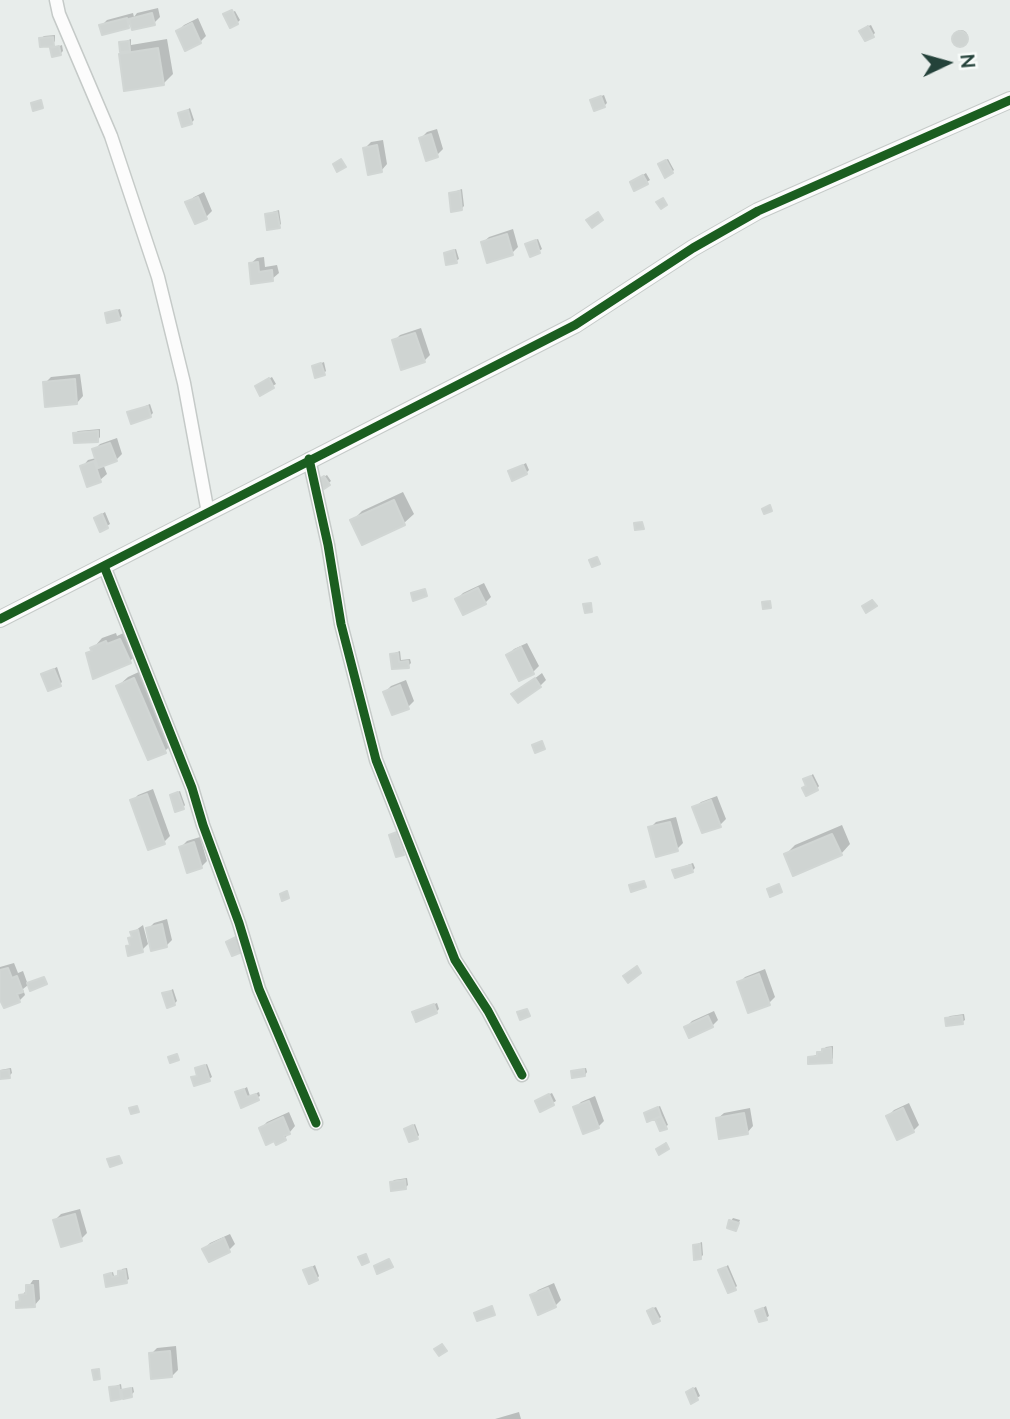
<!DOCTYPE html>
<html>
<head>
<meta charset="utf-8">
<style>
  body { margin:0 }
  #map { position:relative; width:1010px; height:1419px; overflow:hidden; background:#e8edeb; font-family:Mulish,sans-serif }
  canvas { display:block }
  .north { position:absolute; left:912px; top:28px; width:70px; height:70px; -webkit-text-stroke:5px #f7fbf9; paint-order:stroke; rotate:85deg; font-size:19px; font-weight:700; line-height:28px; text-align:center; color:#24423a }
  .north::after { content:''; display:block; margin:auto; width:24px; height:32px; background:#24423a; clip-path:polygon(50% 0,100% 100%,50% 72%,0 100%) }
</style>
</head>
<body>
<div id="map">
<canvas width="1010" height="1419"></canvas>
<div class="north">N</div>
</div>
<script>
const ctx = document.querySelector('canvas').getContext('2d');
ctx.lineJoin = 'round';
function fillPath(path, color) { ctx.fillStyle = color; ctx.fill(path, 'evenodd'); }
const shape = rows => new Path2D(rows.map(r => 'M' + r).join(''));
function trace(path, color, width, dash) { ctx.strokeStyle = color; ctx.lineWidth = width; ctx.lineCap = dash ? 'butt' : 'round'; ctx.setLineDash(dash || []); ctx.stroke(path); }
fillPath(shape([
  [158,8,160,17,154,23,132,22,128,26,101,26,107,20,133,13,134,17,137,13],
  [235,11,240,20,237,23,226,15],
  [198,18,206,36,200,42,178,31,184,25],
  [871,25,875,33,873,35,864,28],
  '954 37a7 7 0 1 1 14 0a7 7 0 1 1-14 0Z',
  [55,35,55,41,53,44,41,38,44,36],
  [131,39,131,45,167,39,173,74,163,84,121,54,121,43],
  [62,45,63,51,60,54,52,49],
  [604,95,607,103,604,106,592,100],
  [190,108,194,120,191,123,180,114],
  [437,129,443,149,437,155,421,138,427,132],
  [383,140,387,164,381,171,365,148,371,142],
  [668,159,674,170,672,172,662,162],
  [646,173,650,180,635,189,632,182],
  [462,189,464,206,461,209,451,193],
  [204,192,212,211,206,217,187,203,194,197],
  [279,210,281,224,279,226,266,214],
  [513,229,518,247,512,253,482,243,489,237],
  [538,239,542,249,539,251,527,244],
  [456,249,459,259,456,261,446,253],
  [264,257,265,267,277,265,279,273,272,279,253,282,250,264,257,258],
  [120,309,122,316,119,319,107,313],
  [421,328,430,355,424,361,394,341,400,335],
  [324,362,326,371,324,373,314,366],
  [80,374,83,396,77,403,45,383,51,377],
  [272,377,276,384,261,393,259,384],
  [150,404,153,413,150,416,129,413],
  [100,429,100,437,98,440,75,433,78,431],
  [117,438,122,454,116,460,103,464,107,474,100,480,88,485,82,467,88,460,96,458,94,450,100,444],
  [526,463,529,470,526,473,510,472],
  [327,475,331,481,324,487,322,478],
  [403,492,414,514,404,523,363,543,352,521,362,511],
  [105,512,110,524,107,526,96,518],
  [484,583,491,597,485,603,457,599,463,593],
  [130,630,139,652,130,661,88,654,102,638,116,633,117,636],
  [527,643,539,666,533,672,508,655,514,649],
  [400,651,401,660,410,659,411,663,408,666,393,668,392,654],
  [57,667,62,682,60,684,43,674],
  [143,670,174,742,165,751,118,686,128,677],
  [542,673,546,680,540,686,514,694],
  [406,680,414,701,408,707,385,692,391,686],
  [813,774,819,786,817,789,806,786,805,780],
  [153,789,170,836,164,842,132,801,138,795],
  [180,791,185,805,183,808,172,795],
  [717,796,726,819,720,825,694,808,701,802],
  [676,817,683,843,677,849,650,828,656,822],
  [842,825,850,844,841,854,786,854,795,845],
  [400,831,406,850,403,853,391,835],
  [200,837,207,861,201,867,181,847,187,841],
  [693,863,695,868,692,871,674,870],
  [167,919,172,940,166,946,148,929,154,923],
  [143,925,148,944,142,950,128,947,131,943,132,933],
  [14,963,18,973,23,971,28,985,23,989,25,995,19,1001,0,998,0,967],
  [765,969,775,997,769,1003,739,983,745,977],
  [173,989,177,1001,174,1004,164,994],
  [437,1003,439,1009,436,1012,414,1013],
  [714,1011,718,1020,712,1026,686,1027,692,1021],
  [964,1014,965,1020,962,1022,947,1018,950,1016],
  [833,1046,833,1058,831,1061,810,1057,819,1054,826,1047],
  [207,1064,212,1077,209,1079,193,1078,199,1074,197,1069],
  [11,1068,12,1073,9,1076,0,1078,0,1070],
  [586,1068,587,1072,585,1075,573,1071],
  [247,1087,250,1096,259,1092,260,1096,242,1105,237,1093],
  [552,1093,556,1101,541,1110,539,1099],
  [595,1096,604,1121,598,1127,575,1108,581,1102],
  [909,1103,919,1125,913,1131,888,1116,894,1110],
  [660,1106,668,1125,661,1129,656,1117,646,1113],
  [750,1108,753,1126,747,1133,717,1119,724,1113],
  [289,1112,295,1126,285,1138,261,1128,267,1122],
  [415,1124,419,1135,417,1138,406,1129],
  [407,1178,408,1185,406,1187,391,1183,394,1180],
  [80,1209,87,1233,81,1239,55,1220,61,1214],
  [733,1218,740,1220,736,1229,731,1221],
  [230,1234,235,1244,229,1250,204,1249,210,1243],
  [702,1242,703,1255,701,1257,695,1245],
  [315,1265,319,1276,317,1279,305,1271],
  [728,1265,737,1286,735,1288,720,1271],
  [127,1268,129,1279,126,1281,106,1275,113,1272,114,1276,120,1275,122,1269],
  [33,1280,39,1280,40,1299,34,1306,18,1302],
  [554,1283,561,1300,555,1306,532,1296,538,1290],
  [766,1306,769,1316,766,1318,757,1311],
  [656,1307,661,1317,659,1319,651,1309],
  [176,1346,178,1370,172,1376,151,1354,157,1348],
  [121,1384,122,1391,133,1387,134,1392,131,1395,124,1394,120,1397,110,1388],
  [696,1387,700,1396,692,1401,690,1390],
  [519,1412,521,1419,495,1419]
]), '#0003');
const building = shape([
  [232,10,238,24,230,28,223,14,232,10],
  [152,13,155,25,132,30,129,19,152,13],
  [127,18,129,28,102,35,99,25,127,18],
  [192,23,201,43,185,51,176,31,192,23],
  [868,26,874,37,865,41,859,31,868,26],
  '952 39a8 8 0 1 1 16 0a8 8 0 1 1-16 0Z',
  [53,37,54,46,40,47,39,38,53,37],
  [129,41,130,51,120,52,119,42,129,41],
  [59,46,61,55,52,57,50,48,59,46],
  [158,48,164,85,124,91,119,54,158,48],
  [601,96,605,107,594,111,590,100,601,96],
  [41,100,43,108,33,111,31,103,41,100],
  [188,110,192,124,182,127,178,113,188,110],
  [431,134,438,157,426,161,419,138,431,134],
  [377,145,382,172,368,175,363,148,377,145],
  [341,159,346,167,337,172,333,164,341,159],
  [666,160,673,173,665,178,658,164,666,160],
  [643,175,648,184,634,191,630,182,643,175],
  [460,191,462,210,451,212,449,193,460,191],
  [198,197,207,219,195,224,185,202,198,197],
  [663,198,667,205,661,209,656,202,663,198],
  [277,212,280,228,267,230,265,214,277,212],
  [598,212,603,220,592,228,586,220,598,212],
  [507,234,513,255,487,263,481,242,507,234],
  [536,240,540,253,530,257,525,244,536,240],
  [454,250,457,263,446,265,444,253,454,250],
  [258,262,259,272,272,270,273,281,251,284,249,263,258,262],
  [117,310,120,320,107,323,105,313,117,310],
  [415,333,425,362,401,370,392,340,415,333],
  [321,363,325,375,315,378,312,366,321,363],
  [269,378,274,388,260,396,255,386,269,378],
  [75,379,77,404,45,407,43,382,75,379],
  [148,406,151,417,131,424,127,412,148,406],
  [98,431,98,442,74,443,73,433,98,431],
  [110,443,117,461,98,468,92,449,110,443],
  [94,461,101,482,87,487,80,466,94,461],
  [523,465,527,474,512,481,508,471,523,465],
  [324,476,330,485,324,489,317,480,324,476],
  [394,500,405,525,362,545,350,520,394,500],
  [770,505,772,511,764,514,762,509,770,505],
  [102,514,108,528,100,532,94,518,102,514],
  [642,522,644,529,635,530,634,523,642,522],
  [597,557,600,564,592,567,589,560,597,557],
  [478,588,486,604,463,615,455,599,478,588],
  [425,589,427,596,413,601,411,593,425,589],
  [872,600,877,606,866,613,862,606,872,600],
  [770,601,771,608,763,609,762,602,770,601],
  [591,603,592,612,585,613,583,604,591,603],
  [120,639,131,663,93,679,86,653,92,651,90,648,106,641,107,644,120,639],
  [521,647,534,674,519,681,506,655,521,647],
  [398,653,399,662,408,661,409,668,392,669,390,654,398,653],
  [54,669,61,686,48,691,41,674,54,669],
  [134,678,166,753,148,760,116,686,134,678],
  [535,678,541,687,518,703,511,694,535,678],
  [400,685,409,709,392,715,383,692,400,685],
  [542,741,545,749,535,753,532,745,542,741],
  [811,776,818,790,806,796,802,788,806,786,803,779,811,776],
  [178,792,184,809,175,812,170,795,178,792],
  [147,794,165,844,148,850,130,800,147,794],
  [711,800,721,827,702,833,692,807,711,800],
  [670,822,678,851,656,857,648,827,670,822],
  [397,832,404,855,396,857,389,835,397,832],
  [832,834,842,855,793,876,784,854,832,834],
  [194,842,202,868,187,873,179,847,194,842],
  [691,865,693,872,675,878,672,870,691,865],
  [644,881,646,887,631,892,629,885,644,881],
  [779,884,782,892,770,897,767,889,779,884],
  [287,891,289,898,282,901,280,894,287,891],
  [162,924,167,947,151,951,146,928,162,924],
  [138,930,143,952,128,956,126,946,130,945,128,938,132,937,130,932,138,930],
  [236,937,242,952,232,956,226,942,236,937],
  [637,966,641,973,628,983,623,976,637,966],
  [8,968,12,978,17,976,23,992,17,994,20,1002,4,1008,0,1000,0,970,8,968],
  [759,974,770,1005,748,1013,737,982,759,974],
  [44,977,47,984,30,991,27,983,44,977],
  [171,991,175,1005,167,1008,162,993,171,991],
  [434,1004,437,1013,416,1022,412,1012,434,1004],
  [527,1009,530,1016,520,1020,517,1012,527,1009],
  [708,1016,713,1027,689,1038,684,1027,708,1016],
  [962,1016,963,1024,946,1026,945,1018,962,1016],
  [831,1048,832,1063,808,1064,808,1057,817,1056,817,1052,822,1052,822,1049,831,1048],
  [177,1054,179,1060,170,1063,168,1057,177,1054],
  [205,1065,210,1081,194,1086,191,1077,197,1076,195,1068,205,1065],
  [584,1069,585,1076,572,1078,571,1071,584,1069],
  [9,1070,10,1078,0,1079,0,1071,9,1070],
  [244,1089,247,1097,256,1094,259,1100,241,1108,235,1092,244,1089],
  [549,1094,554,1105,540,1112,535,1101,549,1094],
  [589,1101,599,1128,583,1134,573,1107,589,1101],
  [137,1106,139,1112,131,1114,129,1108,137,1106],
  [658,1107,661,1116,647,1122,644,1113,658,1107],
  [903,1108,914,1132,897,1140,886,1116,903,1108],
  [744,1113,748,1134,719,1139,716,1118,744,1113],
  [661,1116,667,1129,660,1131,655,1119,661,1116],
  [283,1117,290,1134,284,1136,286,1140,276,1145,274,1141,266,1145,259,1128,283,1117],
  [413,1125,418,1139,409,1142,404,1129,413,1125],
  [666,1143,669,1149,659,1155,656,1149,666,1143],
  [119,1156,122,1163,110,1167,107,1159,119,1156],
  [405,1180,406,1189,391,1191,390,1182,405,1180],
  [75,1214,82,1241,61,1247,53,1220,75,1214],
  [729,1220,739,1223,736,1231,727,1228,729,1220],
  [224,1238,230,1252,209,1262,202,1249,224,1238],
  [700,1244,701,1259,694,1260,693,1245,700,1244],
  [366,1254,369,1262,362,1265,358,1257,366,1254],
  [389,1259,393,1267,377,1274,374,1266,389,1259],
  [312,1267,318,1280,309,1284,303,1270,312,1267],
  [726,1267,736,1290,728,1293,718,1270,726,1267],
  [125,1270,127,1283,106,1287,104,1275,111,1273,112,1277,118,1276,118,1271,125,1270],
  [26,1285,33,1285,35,1307,16,1308,16,1302,20,1301,19,1295,26,1294,26,1285],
  [548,1288,556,1307,538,1315,530,1295,548,1288],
  [492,1306,495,1315,477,1321,474,1313,492,1306],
  [653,1308,660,1321,653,1324,647,1311,653,1308],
  [763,1308,767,1320,759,1322,755,1311,763,1308],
  [442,1344,447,1351,439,1356,434,1349,442,1344],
  [170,1351,172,1377,151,1379,149,1353,170,1351],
  [99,1369,100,1379,94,1380,92,1370,99,1369],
  [119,1386,121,1399,111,1401,109,1387,119,1386],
  [131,1388,132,1397,123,1399,121,1390,131,1388],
  [693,1388,698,1400,691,1404,686,1392,693,1388]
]);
fillPath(building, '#cfd4d2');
trace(building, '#d1d6d4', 2);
const minor = shape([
  [56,0,59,14,111,136,158,277,184,383,208,513],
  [309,459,328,545,341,624,376,760,455,960,488,1011,522,1075],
  [104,566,192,788,203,825,239,923,259,989,316,1123]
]);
const tertiary = shape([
  [0,619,575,325,693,248,758,211,1010,100]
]);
trace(minor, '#c5cac8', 15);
trace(tertiary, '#c5cac8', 18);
trace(minor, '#fcfcfc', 12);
trace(tertiary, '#fcfcfc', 16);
trace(shape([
  [309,459,328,545,341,624,376,760,455,960,488,1011,522,1075],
  [104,566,192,788,203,825,239,923,259,989,316,1123],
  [0,619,575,325,693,248,758,211,1010,100]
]), '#1b5e20', 9);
</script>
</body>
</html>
